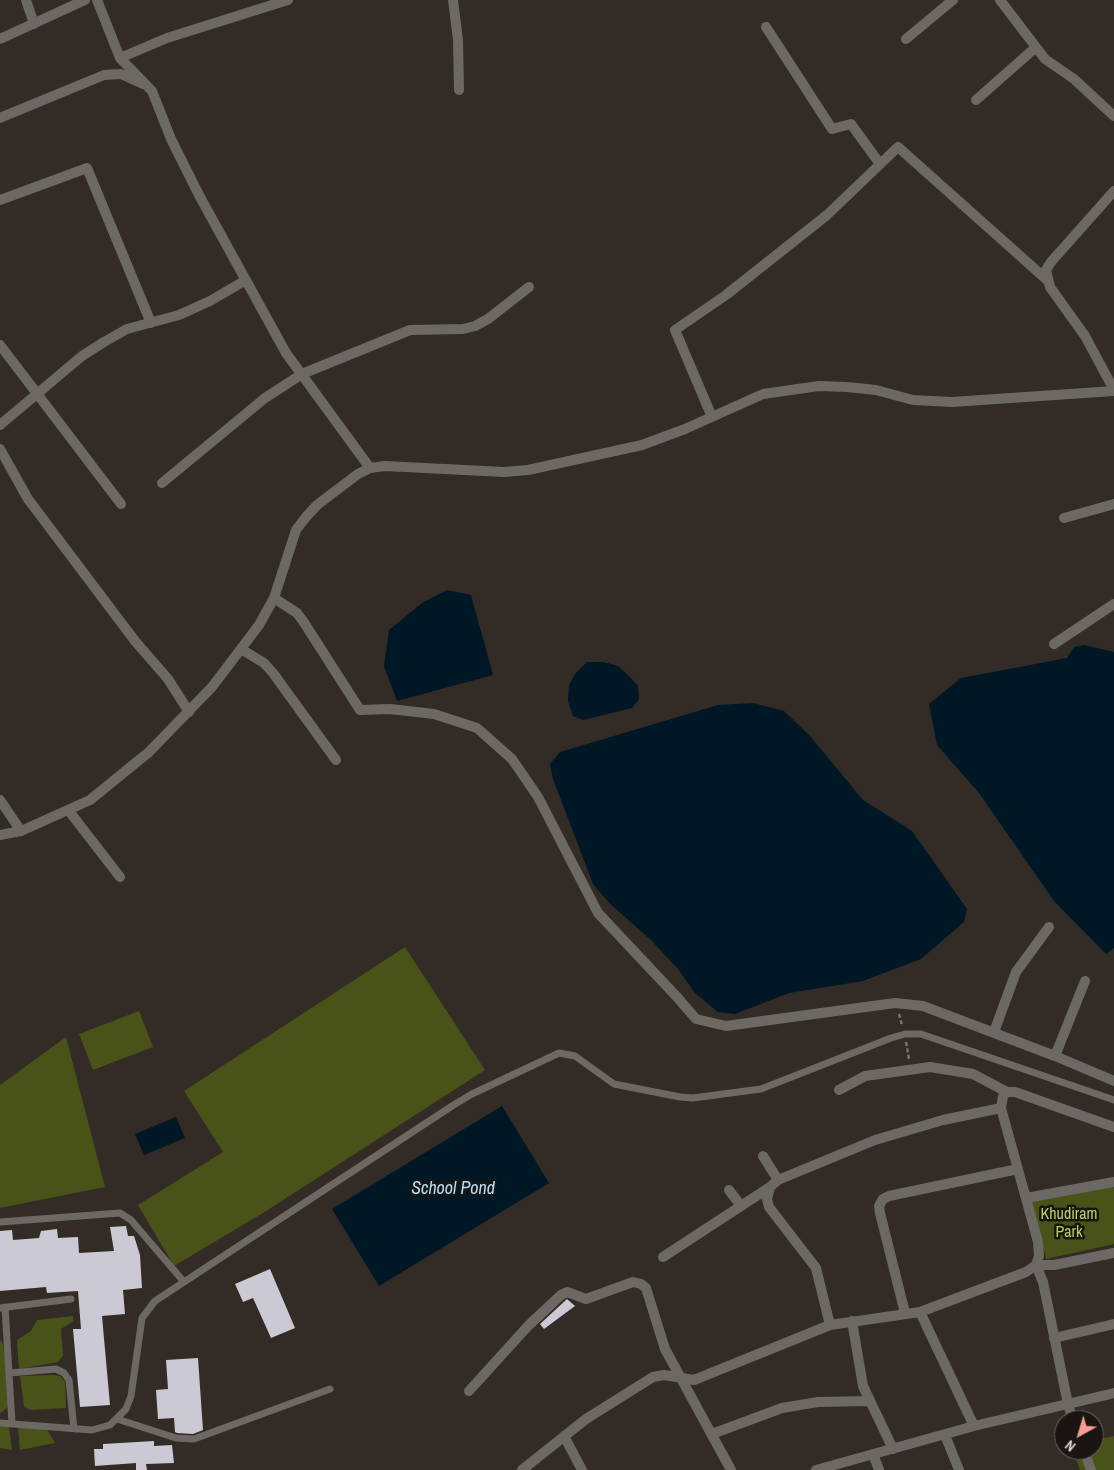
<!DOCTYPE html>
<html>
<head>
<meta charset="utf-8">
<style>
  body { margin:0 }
  #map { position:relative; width:1114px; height:1470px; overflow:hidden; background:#332b25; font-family:"Archivo Narrow",sans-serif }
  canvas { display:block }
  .north { position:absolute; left:1054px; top:1410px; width:50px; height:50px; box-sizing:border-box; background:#181512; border:1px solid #686460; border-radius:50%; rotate:219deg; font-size:14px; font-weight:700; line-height:20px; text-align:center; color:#e0dad6 }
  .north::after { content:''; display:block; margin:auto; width:18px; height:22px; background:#f59d90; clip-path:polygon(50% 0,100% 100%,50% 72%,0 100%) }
</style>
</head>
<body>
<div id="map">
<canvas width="1114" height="1470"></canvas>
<div class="north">N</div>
</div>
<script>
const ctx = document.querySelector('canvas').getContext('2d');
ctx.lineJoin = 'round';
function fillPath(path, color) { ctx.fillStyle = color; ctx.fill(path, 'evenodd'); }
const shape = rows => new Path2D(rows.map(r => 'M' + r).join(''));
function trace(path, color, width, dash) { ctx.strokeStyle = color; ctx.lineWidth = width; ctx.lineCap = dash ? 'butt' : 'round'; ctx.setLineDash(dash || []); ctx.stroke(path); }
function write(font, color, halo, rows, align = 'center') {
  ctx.font = font + ' "Archivo Narrow",sans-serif'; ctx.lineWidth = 5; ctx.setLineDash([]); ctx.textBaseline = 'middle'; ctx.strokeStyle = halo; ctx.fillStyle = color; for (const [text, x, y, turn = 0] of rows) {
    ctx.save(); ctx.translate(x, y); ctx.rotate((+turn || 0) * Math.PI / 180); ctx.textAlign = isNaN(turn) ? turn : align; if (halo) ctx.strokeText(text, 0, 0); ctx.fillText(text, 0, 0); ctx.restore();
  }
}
fillPath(shape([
  [405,947,485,1070,263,1213,174,1266,138,1205,223,1152,184,1091],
  [139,1011,153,1047,93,1070,79,1034],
  [66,1037,105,1187,0,1208,0,1085],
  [1114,1186,1114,1244,1046,1259,1031,1201],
  [73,1316,73,1321,61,1329,63,1355,58,1362,19,1369,17,1340,31,1331,37,1320],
  [0,1339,3,1344,10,1402,6,1409,0,1413],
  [53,1375,60,1376,65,1382,66,1408,30,1410,24,1407,20,1376],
  [0,1426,9,1427,12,1450,0,1448],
  [18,1427,46,1428,55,1443,20,1450],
  [1114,1436,1114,1470,1080,1470,1073,1450,1094,1450,1094,1440]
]), '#495318');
fillPath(shape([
  [447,590,471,595,493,675,397,701,384,666,389,630,422,603],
  [1084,645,1114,652,1114,948,1106,954,1054,901,979,793,937,745,929,704,961,678,1067,658,1074,647],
  [587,662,604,662,618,666,630,677,638,686,639,699,632,708,583,720,573,716,568,701,569,685,575,674],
  [753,703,784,711,810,736,863,800,912,831,967,909,964,922,921,959,863,981,789,993,735,1014,718,1012,695,993,678,969,651,940,609,903,593,884,553,779,550,764,560,752,718,705],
  [502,1106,549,1183,379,1286,332,1209],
  [176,1117,185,1138,144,1155,135,1134]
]), '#001726');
fillPath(shape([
  [126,1226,128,1236,134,1236,140,1255,142,1288,123,1290,125,1314,102,1316,110,1405,80,1407,73,1329,81,1329,78,1291,47,1293,46,1287,0,1291,0,1231,12,1230,13,1240,39,1238,41,1231,57,1229,58,1238,78,1237,79,1253,114,1251,110,1227],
  [270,1269,295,1328,271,1338,253,1298,243,1302,235,1284],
  [567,1299,575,1306,544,1329,540,1324],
  [198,1358,203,1430,193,1434,177,1433,175,1432,174,1418,158,1419,156,1390,168,1389,166,1360],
  [154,1441,154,1446,172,1445,174,1463,146,1464,147,1470,136,1470,136,1463,95,1466,94,1449,103,1449,103,1444]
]), '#cac9d4');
trace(shape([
  [899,1014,902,1025],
  [906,1042,909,1059]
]), '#7a736e', 2.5, [4, 2.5]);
trace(shape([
  [0,1222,120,1213,131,1220,184,1282],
  [5,1307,12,1424],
  [0,1308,71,1299],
  [10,1373,56,1369,64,1373,69,1380,74,1429],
  [117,1419,176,1438,194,1439,330,1389],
  [0,1423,92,1430,110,1425,126,1409,131,1396,142,1318,155,1301,452,1106,472,1094,559,1053,575,1056,614,1084,680,1097,693,1098,761,1089,891,1038,905,1034,921,1034,1114,1100]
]), '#6c6965', 7);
trace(shape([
  [26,0,34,24],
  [97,0,120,58,152,91,171,139,200,197,286,353,370,468],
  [453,0,458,40,459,90],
  [1000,0,1045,59,1074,79,1114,116],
  [766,27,832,129,851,124,880,164],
  [0,39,85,0],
  [906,39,953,0],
  [120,58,167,38,288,0],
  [976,100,1035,48],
  [0,118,104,75,121,74,143,84],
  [1114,191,1051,262,1046,270,1050,287,1085,336,1114,390],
  [0,200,87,168,151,323],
  [0,345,121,504],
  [712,417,675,330,726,295,827,215,898,147,1046,279],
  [0,425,82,356,104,342,127,329,179,315,210,301,246,280],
  [0,449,28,499,135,641,168,679,189,712],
  [162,483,265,398,302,374,410,330,463,329,475,326,488,319,529,287],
  [1064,518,1114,504],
  [274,598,297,613,303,621,360,710,390,709,434,714,477,728,512,759,538,797,598,913,677,997,696,1019,726,1026,895,1003,923,1006,1055,1056,1114,1081],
  [1054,644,1114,604],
  [241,649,264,663,273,673,336,760],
  [0,800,21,831],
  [69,811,120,877],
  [0,835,21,831,90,800,149,752,212,687,259,625,274,598,296,530,306,517,317,505,358,474,370,468,385,466,504,472,528,470,642,445,685,429,763,394,819,386,847,387,876,390,913,400,952,402,1114,391],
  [994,1032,1016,972,1049,927],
  [1055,1056,1085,981],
  [839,1090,865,1076,930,1067,973,1074,1007,1092],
  [763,1156,778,1180],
  [729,1190,741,1206],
  [1026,1198,1114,1182],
  [663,1257,770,1187],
  [920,1312,974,1426],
  [905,1313,880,1213,879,1206,883,1199,889,1196,1018,1169],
  [852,1321,863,1386,893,1449],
  [830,1325,816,1268,769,1207,767,1199,770,1187,778,1180,875,1140,943,1120,1001,1108],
  [1054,1338,1114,1324],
  [469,1391,528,1326,561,1295,567,1292,586,1299,633,1282,641,1284,646,1288,665,1349,731,1470],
  [1073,1420,1068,1404,1043,1282,1036,1265,1054,1265,1114,1253],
  [712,1434,782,1408,818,1402,870,1401],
  [945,1435,959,1470],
  [564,1436,582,1470],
  [1084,1450,1091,1470],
  [873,1454,879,1470],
  [522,1470,586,1419,653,1377,664,1375,694,1380,830,1325,920,1312,1026,1272,1036,1265,1039,1256,1038,1242,1001,1108,1003,1096,1007,1092,1015,1092,1114,1127],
  [816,1470,974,1426,1114,1393]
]), '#6c6965', 10);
write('16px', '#bbd05d', '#181512', [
  ["Khudiram",1069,1215],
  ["Park",1069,1233]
]);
write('italic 18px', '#b5def9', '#181512', [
  ["School Pond",453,1189]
]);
</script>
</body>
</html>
